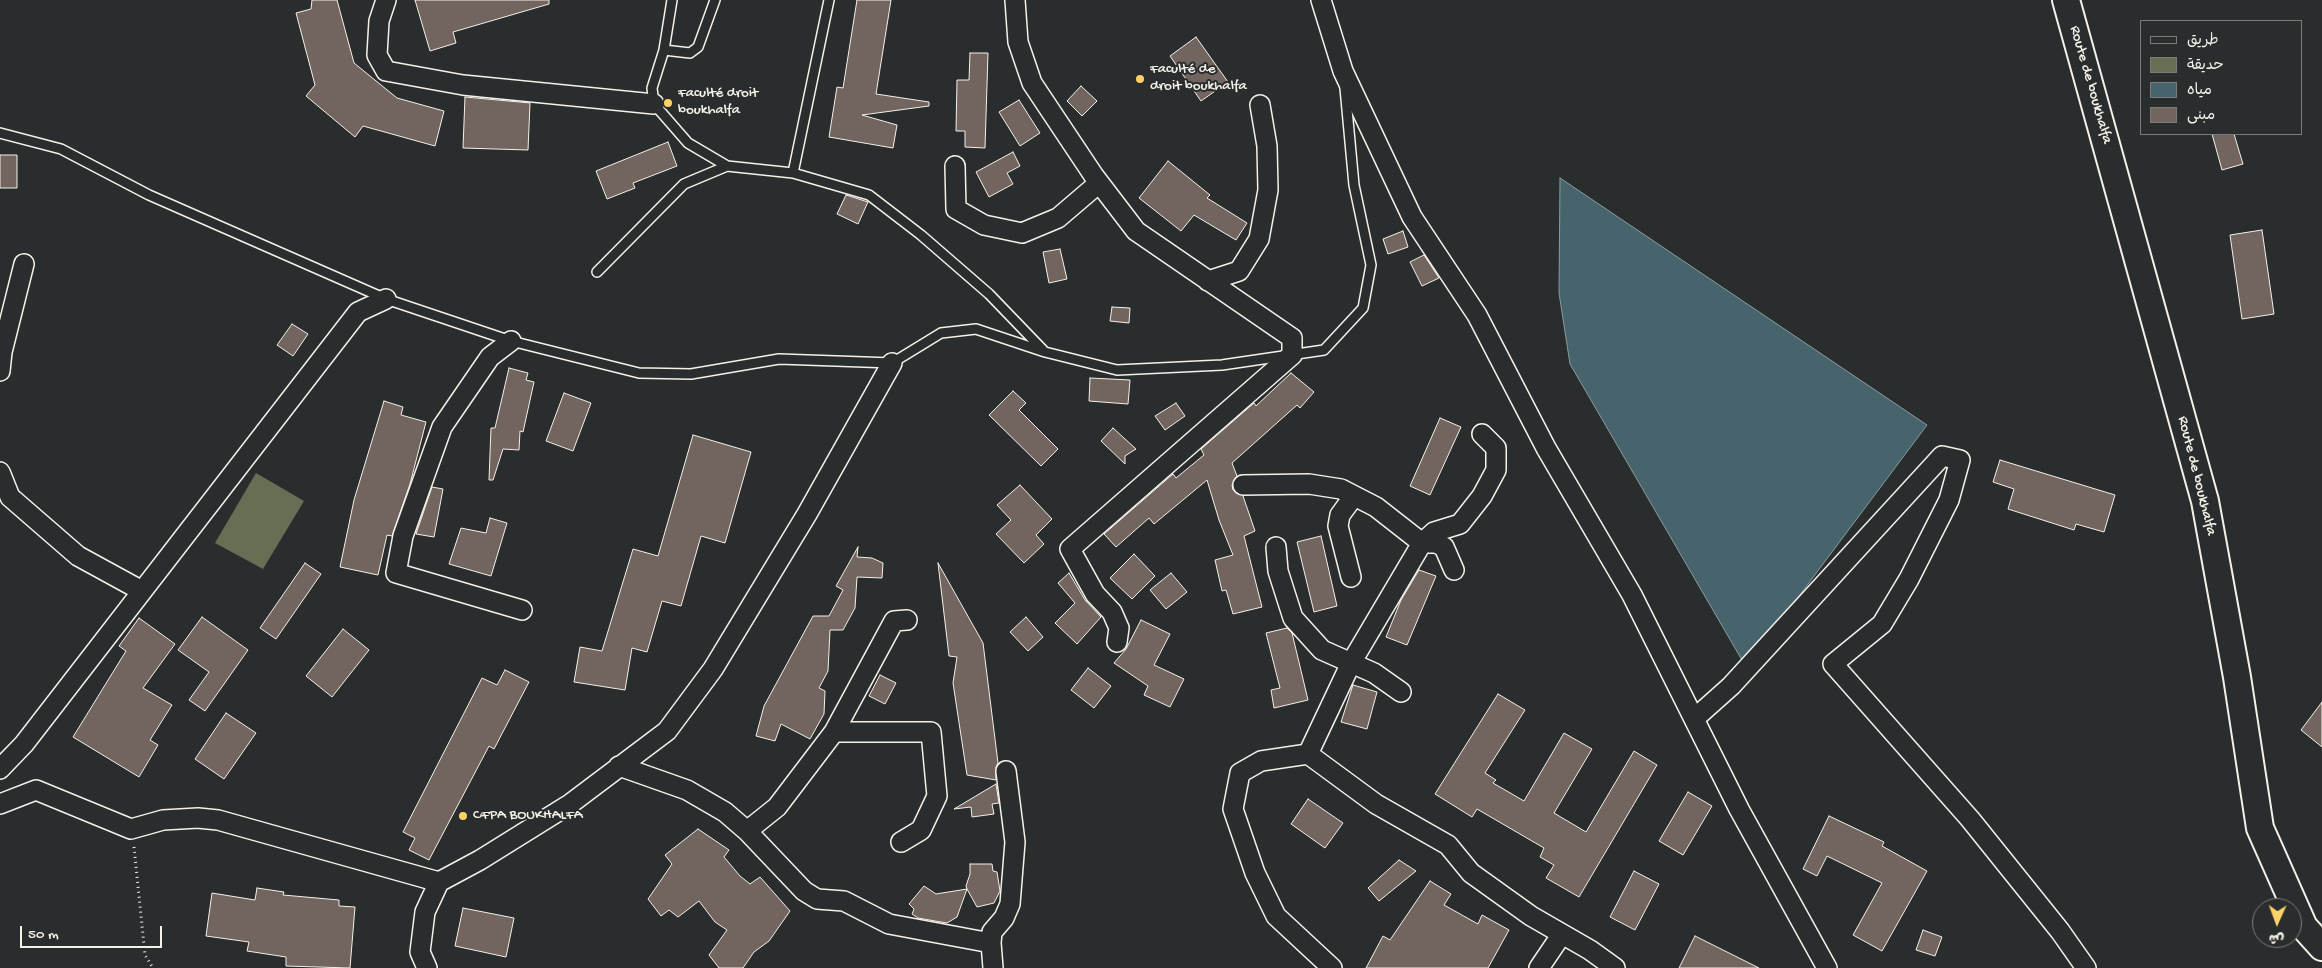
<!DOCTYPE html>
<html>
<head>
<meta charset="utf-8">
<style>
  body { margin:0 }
  #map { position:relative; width:2322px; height:968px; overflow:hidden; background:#2a2d2e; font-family:"Gochi Hand","Playpen Sans Arabic",sans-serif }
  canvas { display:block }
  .legend { position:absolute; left:2140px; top:20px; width:162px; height:115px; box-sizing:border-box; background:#2a2d2e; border:1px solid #7b7b78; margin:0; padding:6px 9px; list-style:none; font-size:15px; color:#f4f1e8 }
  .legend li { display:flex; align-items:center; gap:10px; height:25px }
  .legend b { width:25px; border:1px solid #7b7b78 }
  .north { position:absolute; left:2252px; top:898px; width:50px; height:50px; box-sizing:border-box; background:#2a2d2e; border:1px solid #7b7b78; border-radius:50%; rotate:182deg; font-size:14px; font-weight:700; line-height:20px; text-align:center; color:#f4f1e8 }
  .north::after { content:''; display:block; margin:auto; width:18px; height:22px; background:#ffd166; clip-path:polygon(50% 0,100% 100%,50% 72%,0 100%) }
  .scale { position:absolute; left:20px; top:926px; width:142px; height:22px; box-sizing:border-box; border:2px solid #f4f1e8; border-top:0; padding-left:6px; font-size:15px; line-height:18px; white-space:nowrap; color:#f4f1e8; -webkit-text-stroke:4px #2a2d2e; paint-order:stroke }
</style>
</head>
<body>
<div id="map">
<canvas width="2322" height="968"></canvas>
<ul class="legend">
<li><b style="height:6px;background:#2a2d2e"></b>طريق</li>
<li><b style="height:14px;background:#686e53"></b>حديقة</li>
<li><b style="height:14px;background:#47646c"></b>مياه</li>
<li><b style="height:14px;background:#72655f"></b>مبنى</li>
</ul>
<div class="north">ش</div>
<div class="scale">50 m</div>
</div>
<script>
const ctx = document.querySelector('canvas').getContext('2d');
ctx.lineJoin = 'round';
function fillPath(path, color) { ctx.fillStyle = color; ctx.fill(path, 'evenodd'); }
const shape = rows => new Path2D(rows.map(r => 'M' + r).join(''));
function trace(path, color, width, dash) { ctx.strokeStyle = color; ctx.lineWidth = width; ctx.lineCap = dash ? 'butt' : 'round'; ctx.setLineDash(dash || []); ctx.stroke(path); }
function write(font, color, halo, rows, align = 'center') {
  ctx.font = font + ' "Gochi Hand",sans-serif'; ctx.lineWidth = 4; ctx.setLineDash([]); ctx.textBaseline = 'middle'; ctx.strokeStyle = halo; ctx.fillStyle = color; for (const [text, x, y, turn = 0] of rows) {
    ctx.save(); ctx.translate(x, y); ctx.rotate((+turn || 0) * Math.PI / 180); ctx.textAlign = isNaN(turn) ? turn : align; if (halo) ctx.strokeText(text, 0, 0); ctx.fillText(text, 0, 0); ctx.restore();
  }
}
fillPath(shape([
  [256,473,304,501,263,569,215,543]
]), '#686e53');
const water = shape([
  [1560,178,1927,425,1746,667,1570,364,1559,293,1560,178]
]);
fillPath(water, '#47646c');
trace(water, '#8c9c9e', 1);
const building = shape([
  [312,0,337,0,354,63,397,98,444,111,435,146,363,126,355,137,306,96,315,85,296,13,311,9,312,0],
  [415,0,549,0,549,4,453,32,456,43,430,51,415,0],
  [857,0,891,0,876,94,929,102,929,106,862,115,897,125,893,148,829,137,837,87,843,88,857,0],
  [1196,37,1228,82,1201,101,1170,56,1196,37],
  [970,53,988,53,985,148,965,147,965,131,956,131,957,80,969,80,970,53],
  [1081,86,1097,101,1082,116,1067,101,1081,86],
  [465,97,530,103,528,150,463,148,465,97],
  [1019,100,1040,133,1020,146,999,112,1019,100],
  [2212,134,2234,134,2243,164,2222,170,2212,134],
  [668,142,677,166,633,183,635,188,607,199,596,171,668,142],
  [1013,152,1020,166,1007,173,1013,184,989,197,976,172,1013,152],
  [0,155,17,155,17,188,0,188,0,155],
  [1168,161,1210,195,1207,198,1247,223,1236,240,1194,215,1181,231,1139,198,1168,161],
  [846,195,868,202,858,224,837,214,846,195],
  [2262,230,2274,314,2242,319,2230,235,2262,230],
  [1403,231,1408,247,1388,254,1383,239,1403,231],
  [1060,249,1067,279,1049,283,1043,252,1060,249],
  [1424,255,1439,278,1422,286,1410,262,1424,255],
  [1112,307,1130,308,1129,323,1110,321,1112,307],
  [292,324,308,334,293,356,277,345,292,324],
  [509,368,528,373,526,380,534,382,523,432,520,431,519,450,503,449,493,480,489,480,491,428,495,428,509,368],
  [1291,373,1314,392,1300,408,1297,405,1232,463,1237,476,1232,485,1233,490,1243,496,1255,531,1244,536,1262,607,1233,614,1226,590,1222,591,1215,560,1233,555,1219,520,1207,480,1154,524,1149,518,1116,547,1104,534,1173,474,1176,478,1204,455,1201,449,1254,403,1256,406,1291,373],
  [1090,378,1130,380,1128,404,1089,401,1090,378],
  [1013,391,1026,403,1019,410,1058,449,1041,466,989,415,1013,391],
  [564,393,591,403,573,451,546,441,564,393],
  [384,401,403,407,401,415,426,422,410,484,392,536,387,535,378,575,340,567,354,500,384,401],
  [1176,403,1185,416,1165,430,1155,416,1176,403],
  [1440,418,1461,427,1430,495,1410,486,1440,418],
  [1113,428,1136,449,1125,456,1125,464,1101,441,1113,428],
  [693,435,751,452,725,543,701,536,681,606,662,601,647,652,632,648,625,690,574,682,580,647,602,651,633,549,658,556,693,435],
  [2000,460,2115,495,2104,532,2076,524,2074,530,2008,509,2014,489,1993,482,2000,460],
  [1020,485,1052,519,1036,535,1044,544,1024,563,996,534,1011,520,997,505,1020,485],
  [432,487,443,489,434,537,416,534,432,487],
  [490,518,507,523,491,576,449,564,461,528,486,533,490,518],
  [1321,536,1337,606,1314,612,1297,542,1321,536],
  [858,547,857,557,872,558,883,563,882,578,857,577,855,608,843,630,830,630,828,671,819,688,825,691,824,714,810,739,781,724,775,741,756,736,764,706,813,616,829,616,843,590,836,586,858,547],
  [1134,554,1155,576,1132,599,1110,578,1134,554],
  [305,563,321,574,276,639,260,628,305,563],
  [938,563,983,643,998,763,996,767,996,780,967,775,953,683,957,657,949,656,938,563],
  [1419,570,1436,576,1407,645,1386,637,1401,600,1419,570],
  [1069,573,1085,600,1101,617,1077,644,1055,623,1075,603,1058,583,1069,573],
  [1171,573,1187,592,1166,609,1150,590,1171,573],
  [202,617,248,650,205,711,189,700,209,672,178,650,202,617],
  [1026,617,1043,637,1028,651,1010,632,1026,617],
  [139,618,175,644,143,688,172,705,150,740,158,745,139,777,73,737,126,651,119,646,139,618],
  [1141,620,1170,634,1154,665,1184,679,1170,707,1144,695,1148,686,1114,663,1126,649,1141,620],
  [1287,628,1292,633,1308,700,1274,708,1271,690,1280,688,1266,633,1287,628],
  [343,629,369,650,332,697,306,676,343,629],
  [1088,668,1111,686,1094,708,1071,690,1088,668],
  [505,670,529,682,494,749,489,746,429,860,409,850,415,838,403,832,482,678,497,685,505,670],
  [880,675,896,683,885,704,869,696,880,675],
  [1353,685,1377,692,1367,729,1341,722,1353,685],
  [1498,694,1525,710,1485,773,1496,780,1493,783,1524,801,1564,733,1592,749,1554,813,1586,832,1634,751,1657,765,1579,897,1546,878,1554,865,1540,857,1544,848,1477,809,1472,817,1435,794,1498,694],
  [2322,702,2322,747,2301,730,2322,702],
  [226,713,256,733,224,779,195,759,226,713],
  [996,784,999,803,992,804,994,814,972,817,971,807,954,809,996,784],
  [1688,792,1712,806,1683,855,1659,841,1688,792],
  [1308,799,1343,823,1325,848,1291,824,1308,799],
  [1829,816,1884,842,1882,846,1927,871,1882,951,1853,935,1882,883,1827,856,1817,876,1803,869,1829,816],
  [698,829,729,850,724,857,740,876,750,884,760,877,790,911,769,941,754,952,743,968,719,968,709,955,727,930,715,922,699,901,678,917,669,910,661,916,648,899,672,864,665,855,698,829],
  [1399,860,1416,871,1379,901,1368,888,1399,860],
  [970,864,992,864,993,871,997,872,1000,891,994,903,977,907,967,889,957,917,947,923,918,918,912,914,914,909,909,904,924,886,936,894,967,889,966,886,970,874,970,864],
  [1634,871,1659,884,1635,930,1610,917,1634,871],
  [1430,881,1451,894,1444,905,1478,924,1482,915,1509,930,1488,968,1366,968,1383,936,1390,940,1430,881],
  [257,888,284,892,283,895,339,900,339,906,355,907,350,968,286,966,286,957,247,951,249,942,206,936,212,893,255,900,257,888],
  [463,908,514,918,506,957,455,946,463,908],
  [1923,930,1942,937,1935,956,1916,950,1923,930],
  [1695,936,1759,968,1679,968,1695,936]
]);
fillPath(building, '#72655f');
trace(building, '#f4f1e8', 1);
const lane = shape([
  [715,0,698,47,690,53,664,50,652,88,654,104,688,143,727,166,793,173],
  [829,0,793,173,869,195,921,235,989,294,1043,350],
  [664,50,672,0],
  [0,133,61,149,149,195,386,299,511,341,639,373,691,374,779,359,892,363,941,333,976,329,1045,352,1117,370,1222,365,1324,350,1363,308,1371,265,1354,185,1345,88],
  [597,272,684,184,727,166]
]);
const street = shape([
  [386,0,379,21,377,55,386,71,463,85,654,104],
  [1015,0,1018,42,1032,83,1094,176,1136,231,1292,338,1292,355,1070,549,1095,594,1112,612,1119,628,1117,642],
  [1321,0,1343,71,1412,217,1477,315,1546,448,1632,595,1739,809,1827,968],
  [955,166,956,209,984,225,1022,233,1058,218,1099,183],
  [1208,281,1239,271,1259,239,1268,190,1267,146,1260,105],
  [511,341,490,357,442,427,403,536,396,573,522,610],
  [0,371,2,352,24,264],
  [0,472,10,497,78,556,142,591],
  [1243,485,1309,484,1341,489,1376,507,1422,543,1351,663,1308,754],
  [1276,547,1278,571,1293,618,1322,650,1374,673,1401,692],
  [1454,570,1444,547,1436,543,1422,543,1434,532,1460,524,1482,496,1496,470,1496,448,1482,434],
  [1351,577,1338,526,1340,515,1354,496],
  [1694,719,1731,686,1942,456,1960,460,1949,500,1909,579,1882,624,1833,664,1970,819,2060,931,2086,968],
  [834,732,931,732,937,796,921,830,901,842],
  [619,766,687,790,725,812,747,831,777,807,834,732,894,621,907,620],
  [0,769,24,744,358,312,386,299],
  [0,804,36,790,131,829,163,820,198,818,218,820,439,882,480,860,570,804,667,731,713,669,807,514,892,363],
  [747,831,804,891,817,899,844,901,889,924,991,943,993,968],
  [991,943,992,932,1004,918,1010,904,1015,842,1006,771],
  [427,968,420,952,425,912,439,882],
  [1332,968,1276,916,1255,873,1233,809,1240,773,1261,761,1308,754,1376,804,1448,845,1471,873,1531,916,1590,950,1615,968],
  [1539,968,1562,934]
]);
const secondary = shape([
  [2066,0,2205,501,2237,677,2260,828,2304,927,2322,947]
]);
trace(lane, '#f4f1e8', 12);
trace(street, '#f4f1e8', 22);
trace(secondary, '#f4f1e8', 30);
trace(shape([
  [134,847,145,955,153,968]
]), '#f4f1e8', 3, [1, 4]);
trace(lane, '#2a2d2e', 9);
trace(street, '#2a2d2e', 19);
trace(secondary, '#2a2d2e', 26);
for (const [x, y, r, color] of [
  [1140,79,5,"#ffd166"],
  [668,103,5,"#ffd166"],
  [463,816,5,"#ffd166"]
]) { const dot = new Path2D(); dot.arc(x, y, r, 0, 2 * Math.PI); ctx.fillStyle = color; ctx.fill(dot); trace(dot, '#2a2d2e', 2); }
write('15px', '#f4f1e8', '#2a2d2e', [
  ["Faculté de",1150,70],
  ["droit boukhalfa",1150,87],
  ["Faculté droit",678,94],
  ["boukhalfa",678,111],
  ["CFPA BOUKHALFA",473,816]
], 'left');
write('15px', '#f4f1e8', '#2a2d2e', [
  ["Route de boukhalfa",2090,85,74],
  ["Route de boukhalfa",2196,476,76]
]);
</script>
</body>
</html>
